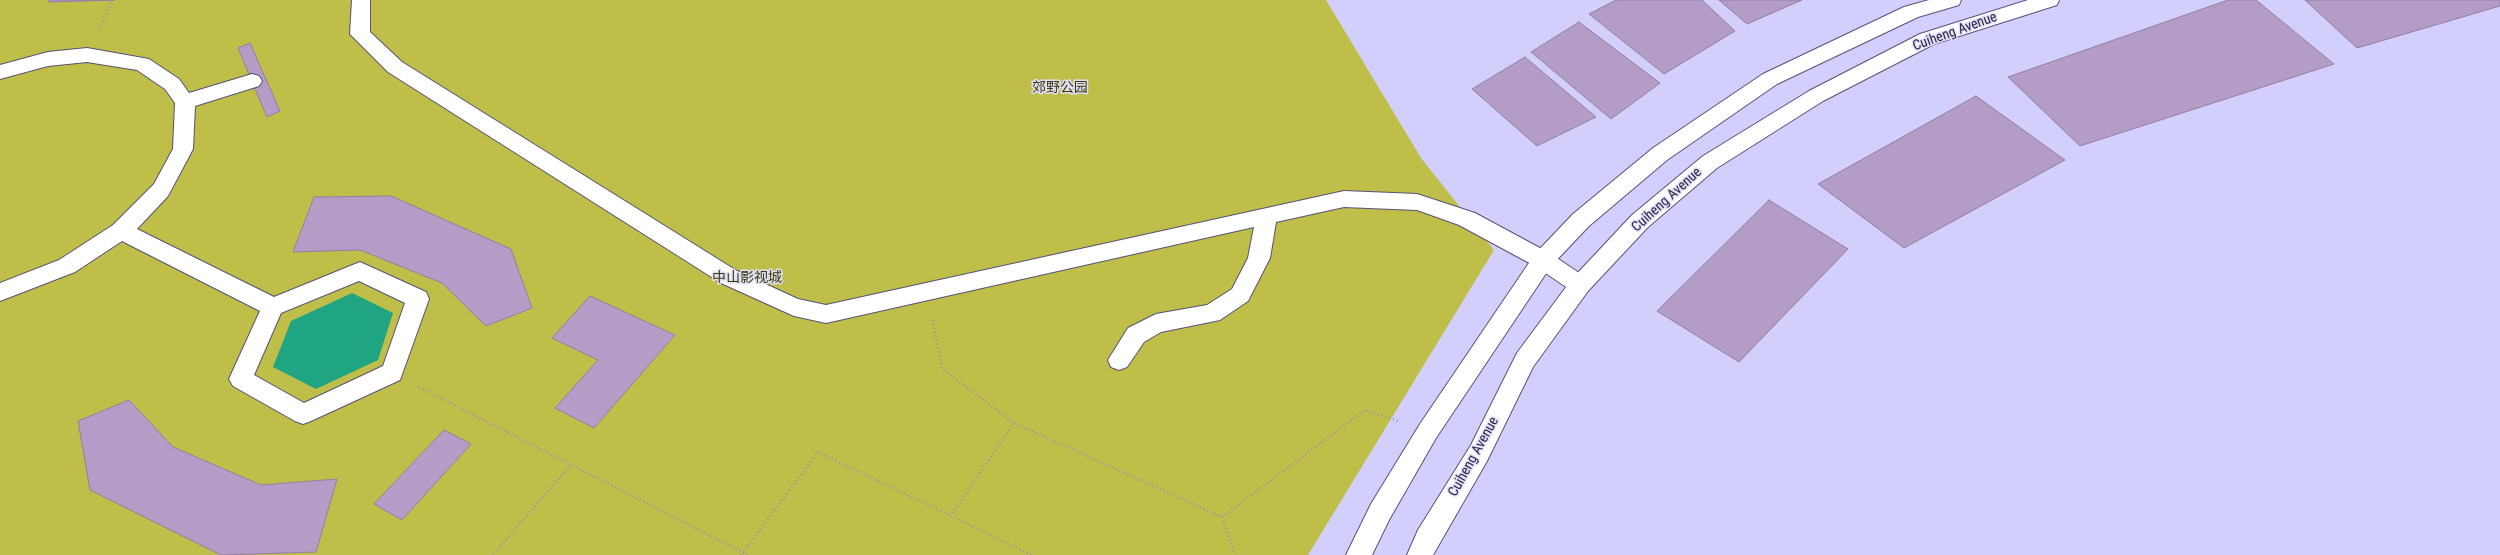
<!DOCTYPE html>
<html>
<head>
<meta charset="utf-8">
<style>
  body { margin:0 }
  canvas { display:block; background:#d3cffd }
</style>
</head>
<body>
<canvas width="2500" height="555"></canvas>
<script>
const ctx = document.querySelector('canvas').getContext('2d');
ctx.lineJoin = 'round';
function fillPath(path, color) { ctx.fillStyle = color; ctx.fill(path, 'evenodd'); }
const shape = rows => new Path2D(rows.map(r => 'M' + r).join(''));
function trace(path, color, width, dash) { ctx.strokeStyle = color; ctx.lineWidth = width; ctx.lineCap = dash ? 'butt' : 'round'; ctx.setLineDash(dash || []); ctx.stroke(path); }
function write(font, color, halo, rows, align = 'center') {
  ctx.font = font + ' "Roboto Condensed","Noto Sans SC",sans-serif'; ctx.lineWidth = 3; ctx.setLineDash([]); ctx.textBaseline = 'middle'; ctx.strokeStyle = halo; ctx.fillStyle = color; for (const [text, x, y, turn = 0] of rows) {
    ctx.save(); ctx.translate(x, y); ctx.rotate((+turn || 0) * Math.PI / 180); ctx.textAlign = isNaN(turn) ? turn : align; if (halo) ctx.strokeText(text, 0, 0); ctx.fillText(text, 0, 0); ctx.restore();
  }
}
fillPath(shape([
  [0,0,1326,0,1421,158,1494,250,1308,555,0,555]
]), '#bfbe48');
fillPath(shape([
  [352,293,393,313,378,360,316,389,273,367,291,321]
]), '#1fa581');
const building = shape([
  [50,0,115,0,48,2,50,0],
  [1616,0,1702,0,1735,31,1664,74,1589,14,1616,0],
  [1719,0,1802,0,1747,24,1719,0],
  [2228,0,2256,0,2334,64,2080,146,2008,77,2228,0],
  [2305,0,2500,0,2500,6,2357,48,2305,0],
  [1579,22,1660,83,1611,119,1531,52,1579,22],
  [250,43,280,111,267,117,238,48,250,43],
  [1525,57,1596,117,1537,146,1472,89,1525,57],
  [1976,96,2065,160,1904,248,1818,184,1976,96],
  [391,196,511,249,532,308,486,326,442,283,360,250,293,252,314,197,391,196],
  [1769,200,1848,249,1739,362,1657,311,1769,200],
  [590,296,675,335,594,428,555,408,598,360,552,338,590,296],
  [129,400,173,447,261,485,337,479,316,552,221,555,90,490,78,421,129,400],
  [444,430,471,444,402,520,374,504,444,430]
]);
fillPath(building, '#b39dc6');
trace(building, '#947ea6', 1);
const minor = shape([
  [352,0,370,0,370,32,402,62,737,271,798,299,826,305,1344,191,1417,194,1475,213,1551,254,1588,279,1591,285,1588,291,1580,294,1572,291,1535,266,1459,225,1417,210,1344,207,1276,222,1270,258,1248,301,1220,320,1161,332,1144,342,1127,367,1119,370,1111,367,1108,360,1128,328,1156,314,1207,305,1232,289,1248,258,1254,227,826,323,794,316,721,283,388,72,350,34,352,0],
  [87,48,149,59,179,79,189,93,252,74,259,76,262,81,259,86,195,106,193,149,168,196,137,229,274,297,360,262,426,292,429,299,400,380,311,421,303,424,295,421,233,386,229,379,260,311,122,241,75,272,0,301,0,283,59,260,113,225,154,184,173,149,175,103,165,89,137,70,87,62,48,66,0,79,0,65,48,52,87,48],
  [359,281,405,303,383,366,304,403,254,375,281,313,359,281]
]);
const major = shape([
  [1929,0,1961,0,1959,5,1918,17,1777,84,1667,160,1589,226,1551,266,1436,438,1389,520,1372,555,1346,555,1371,504,1420,424,1535,254,1573,214,1653,148,1763,74,1904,7,1929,0],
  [2028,0,2059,0,2057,5,1934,44,1823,101,1717,168,1648,227,1588,291,1533,367,1487,461,1433,555,1407,555,1418,530,1471,445,1517,353,1572,279,1632,215,1703,156,1809,91,1920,34,2028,0]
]);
trace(minor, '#565279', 2);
trace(major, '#565279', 2);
trace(shape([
  [99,29,113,0],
  [933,320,942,369,1014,423,951,516],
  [419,387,748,555],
  [1014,423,1222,517,1235,555],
  [1222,517,1365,410,1398,421],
  [493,555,571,465],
  [741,555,818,452,1032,555]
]), '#9592b5', 2.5, [1, 3]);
fillPath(minor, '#fff');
fillPath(major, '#fff');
write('14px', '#2c2a3c', '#e1defb', [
  ["Cuiheng Avenue",1955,32,-20],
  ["Cuiheng Avenue",1667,200,-42],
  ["Cuiheng Avenue",1474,457,-61]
]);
write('14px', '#3b3b01', '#e1defb', [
  ["郊野公园",1060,88],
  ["中山影视城",747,278]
]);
</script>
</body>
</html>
